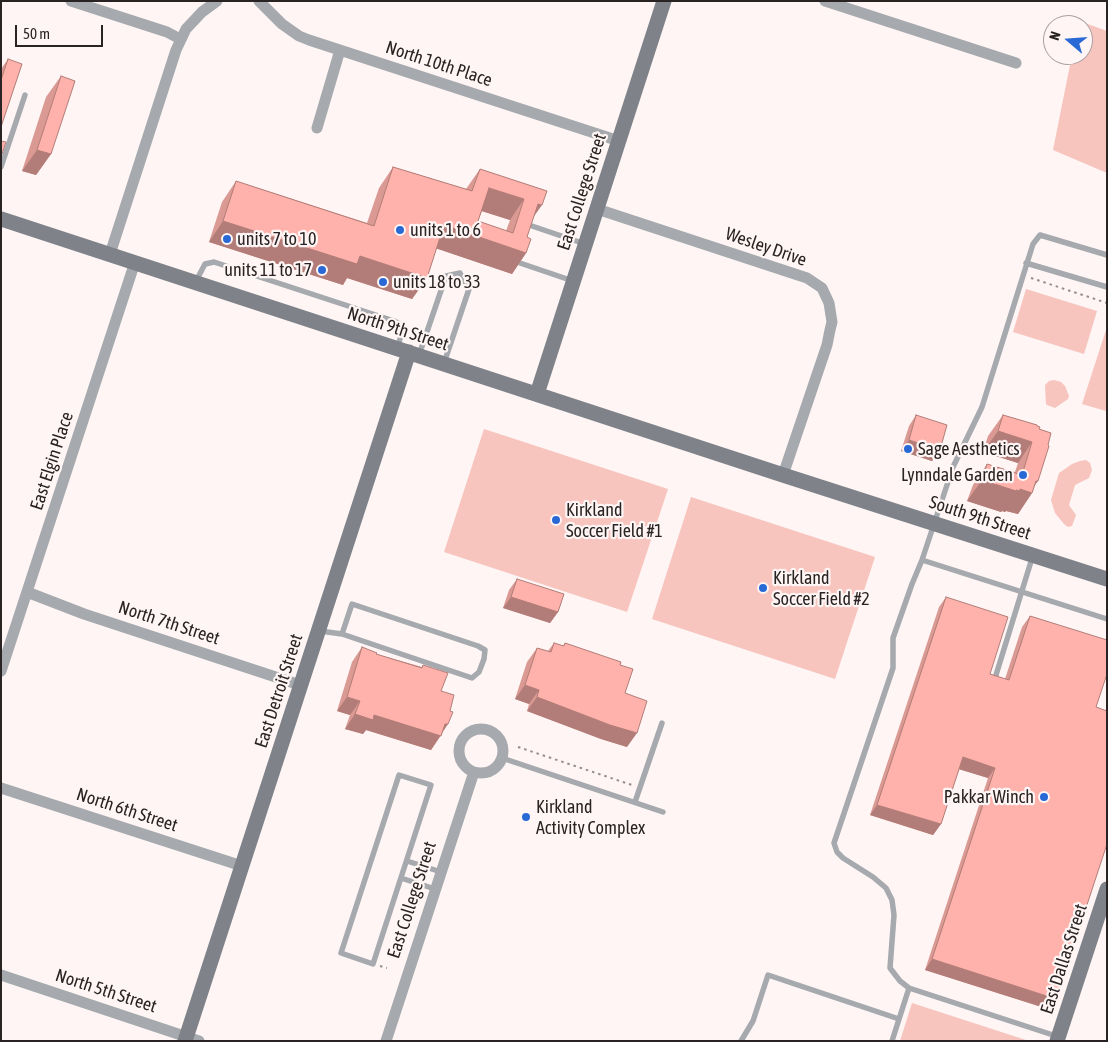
<!DOCTYPE html>
<html>
<head>
<meta charset="utf-8">
<style>
  body { margin:0 }
  #map { position:relative; width:1108px; height:1042px; overflow:hidden; background:#fef5f4; font-family:"Asap Condensed",sans-serif }
  canvas { display:block }
  .frame { position:absolute; inset:0; border:2px solid #292423; pointer-events:none }
  .north { position:absolute; left:1043px; top:15px; width:50px; height:50px; box-sizing:border-box; background:#fef5f4; border:1px solid #a9a1a0; border-radius:50%; rotate:288deg; font-size:14px; font-weight:700; line-height:20px; text-align:center; color:#292423 }
  .north::after { content:''; display:block; margin:auto; width:18px; height:22px; background:#2969d6; clip-path:polygon(50% 0,100% 100%,50% 72%,0 100%) }
  .scale { position:absolute; left:15px; top:25px; width:88px; height:22px; box-sizing:border-box; border:2px solid #292423; border-top:0; padding-left:6px; font-size:15px; line-height:18px; white-space:nowrap; color:#292423; -webkit-text-stroke:4px #fef5f4; paint-order:stroke }
</style>
</head>
<body>
<div id="map">
<canvas width="1108" height="1042"></canvas>
<div class="frame"></div>
<div class="north">N</div>
<div class="scale">50 m</div>
</div>
<script>
const ctx = document.querySelector('canvas').getContext('2d');
ctx.lineJoin = 'round';
function fillPath(path, color) { ctx.fillStyle = color; ctx.fill(path, 'evenodd'); }
const shape = rows => new Path2D(rows.map(r => 'M' + r).join(''));
function trace(path, color, width, dash) { ctx.strokeStyle = color; ctx.lineWidth = width; ctx.lineCap = dash ? 'butt' : 'round'; ctx.setLineDash(dash || []); ctx.stroke(path); }
function write(font, color, halo, rows, align = 'center') {
  ctx.font = font + ' "Asap Condensed",sans-serif'; ctx.lineWidth = 4.5; ctx.setLineDash([]); ctx.textBaseline = 'middle'; ctx.strokeStyle = halo; ctx.fillStyle = color; for (const [text, x, y, turn = 0] of rows) {
    ctx.save(); ctx.translate(x, y); ctx.rotate((+turn || 0) * Math.PI / 180); ctx.textAlign = isNaN(turn) ? turn : align; if (halo) ctx.strokeText(text, 0, 0); ctx.fillText(text, 0, 0); ctx.restore();
  }
}
fillPath(shape([
  [1085,23,1107,31,1107,173,1053,150,1072,55,1083,55,1083,25,1080,25],
  [1026,289,1097,311,1084,354,1013,332],
  [1106,330,1107,409,1106,411,1082,404],
  [1054,380,1061,382,1065,386,1069,396,1068,399,1055,408,1047,405,1046,404,1045,385,1049,381],
  [484,429,668,489,627,612,444,552],
  [1086,460,1090,463,1092,470,1089,478,1075,485,1069,505,1076,515,1072,526,1068,527,1064,524,1055,513,1051,500,1059,473,1072,464,1080,461],
  [691,497,875,557,835,679,652,619],
  [912,1003,1029,1041,900,1041]
]), '#f7c4be');
trace(shape([
  [1031,278,1107,303],
  [518,747,632,785],
  [380,966,387,968]
]), '#958e8d', 2, [2.5, 4]);
trace(shape([
  [1,167,25,95],
  [532,226,585,244],
  [520,263,573,281],
  [1026,263,1107,287],
  [196,281,205,264,214,262,394,321,400,324,403,330,397,348],
  [419,355,446,276,460,273,469,289,444,363],
  [922,560,953,467,982,407,1033,244,1040,235,1107,255],
  [320,631,342,634,472,678,479,672,484,659,485,650,478,646,352,604,342,634],
  [996,675,1033,555],
  [502,758,663,812],
  [399,775,431,785,373,964,341,953,399,775],
  [635,802,662,723],
  [407,861,441,872],
  [401,878,435,889],
  [1056,1036,909,988,900,981,890,968,894,915,892,900,886,888,873,877,843,858,837,852,834,843,893,668,893,638,912,584,922,560,1107,619],
  [741,1041,753,1021,768,975,899,1019],
  [892,1041,909,988]
]), '#a6a9ad', 5.5);
trace(shape([
  [71,1,167,32,180,39],
  [259,1,282,24,299,36,309,40,619,141],
  [825,1,1016,63],
  [317,128,340,50],
  [597,209,807,278,822,288,829,303,832,322,830,330,827,345,783,475],
  [110,254,176,50,186,29,202,12,217,1],
  [27,592,84,614,300,685],
  [1,671,135,262],
  '459 751a22 22 0 1 1 44 0a22 22 0 1 1-44 0Z',
  [1,788,242,866],
  [1,975,199,1041],
  [386,1041,474,772]
]), '#a6a9ad', 11);
trace(shape([
  [1,219,783,475,1107,579],
  [537,394,664,1],
  [185,1041,409,352],
  [1057,1041,1107,889]
]), '#7f8389', 15);
fillPath(shape([
  [8,59,1,127,1,69],
  [61,76,51,154,36,175,22,171,46,97],
  [393,167,466,189,480,169,547,191,534,216,527,237,526,253,512,274,436,248,427,278,412,299,347,278,343,285,209,242,222,202,236,181,367,223,379,188],
  [482,211,510,220,506,231,478,221],
  [916,415,940,450,932,461,901,451,909,426],
  [1003,415,1037,425,1035,485,1032,493,1018,514,1006,511,1005,512,1002,511,1001,512,967,501,973,485,987,464,1015,472,1018,463,983,452,988,436],
  [517,579,558,612,550,623,503,608,509,590],
  [946,597,990,674,1005,679,1022,627,1030,616,1096,707,1048,1009,925,970,988,778,959,769,941,824,933,835,870,815,939,607],
  [554,643,563,646,565,643,620,665,625,693,627,747,601,739,527,711,529,704,515,699,527,662,537,648,548,651],
  [362,647,376,654,422,667,423,665,441,691,442,734,431,750,366,730,363,734,345,729,350,715,337,711,352,662]
]), '#db9993');
fillPath(shape([
  [37,150,51,154,36,175,22,171],
  [489,188,524,199,510,220,475,209],
  [538,204,542,205,527,226],
  [223,221,360,256,427,278,412,299,347,278,343,285,209,242],
  [444,225,526,253,512,274,429,246],
  [998,431,1032,442,1018,463,983,452],
  [909,440,940,450,932,461,901,451],
  [982,480,1016,490,1020,489,1036,481,1038,481,1030,492,1032,493,1018,514,1006,511,1005,512,1002,511,1001,512,967,501],
  [511,597,558,612,550,623,503,608],
  [525,685,539,690,529,704,515,699],
  [347,697,360,701,350,715,337,711],
  [537,697,637,733,627,747,601,739,527,711],
  [355,714,374,715,448,724,431,750,366,730,363,734,345,729],
  [963,757,995,768,988,778,955,768],
  [877,805,941,824,933,835,870,815],
  [932,959,1056,999,1048,1009,925,970]
]), '#b27d78');
const building = shape([
  [8,59,22,64,1,127,1,80,8,59],
  [61,76,75,81,51,154,37,150,61,76],
  [1,141,6,142,2,154,1,153,1,141],
  [393,167,472,191,480,169,547,191,542,205,538,204,527,237,531,239,526,253,444,225,427,278,360,256,357,264,223,221,236,181,374,226,393,167],
  [489,188,524,199,513,233,478,221,489,188],
  [916,415,947,425,940,450,909,440,916,415],
  [1003,415,1037,425,1037,426,1040,427,1039,429,1051,433,1048,445,1049,446,1038,481,1036,481,1032,493,1020,489,1020,491,1016,490,1016,491,982,480,987,464,1022,475,1032,442,998,431,1003,415],
  [517,579,564,594,558,612,511,597,517,579],
  [946,597,1008,617,990,674,1009,680,1030,616,1107,640,1107,674,1096,707,1107,711,1107,844,1056,999,932,959,995,768,963,757,941,824,877,805,946,597],
  [554,643,564,646,565,643,621,662,620,665,633,669,625,693,647,701,637,733,610,725,537,697,539,690,525,685,537,648,551,652,554,643],
  [362,647,377,653,376,654,422,668,423,665,448,673,441,691,454,695,450,711,453,712,448,724,445,724,441,736,374,715,373,720,355,714,360,701,347,697,362,647]
]);
fillPath(building, '#ffb2ab');
trace(building, '#b27d78', 1);
for (const [x, y, r, color] of [
  [400,230,5,"#2969d6"],
  [227,239,5,"#2969d6"],
  [322,270,5,"#2969d6"],
  [383,282,5,"#2969d6"],
  [908,449,5,"#2969d6"],
  [1023,475,5,"#2969d6"],
  [556,520,5,"#2969d6"],
  [763,588,5,"#2969d6"],
  [1044,797,5,"#2969d6"],
  [526,817,5,"#2969d6"]
]) { const dot = new Path2D(); dot.arc(x, y, r, 0, 2 * Math.PI); ctx.fillStyle = color; ctx.fill(dot); trace(dot, '#fef5f4', 2); }
write('18px', '#292423', '#fef5f4', [
  ["North 10th Place",439,64,18],
  ["East College Street",582,192,-72],
  ["Wesley Drive",766,247,19],
  ["North 9th Street",398,329,18],
  ["East Elgin Place",52,461,-72],
  ["South 9th Street",980,518,18],
  ["North 7th Street",169,623,18],
  ["East Detroit Street",279,691,-72],
  ["North 6th Street",127,810,18],
  ["East College Street",412,900,-72],
  ["East Dallas Street",1064,959,-72],
  ["North 5th Street",106,991,18]
]);
write('18px', '#292423', '#fef5f4', [
  ["units 1 to 6",410,230],
  ["units 7 to 10",237,239],
  ["units 11 to 17",312,270,"right"],
  ["units 18 to 33",393,282],
  ["Sage Aesthetics",918,449],
  ["Lynndale Garden",1013,475,"right"],
  ["Kirkland",566,510],
  ["Soccer Field #1",566,531],
  ["Kirkland",773,578],
  ["Soccer Field #2",773,599],
  ["Pakkar Winch",1034,797,"right"],
  ["Kirkland",536,807],
  ["Activity Complex",536,828]
], 'left');
</script>
</body>
</html>
